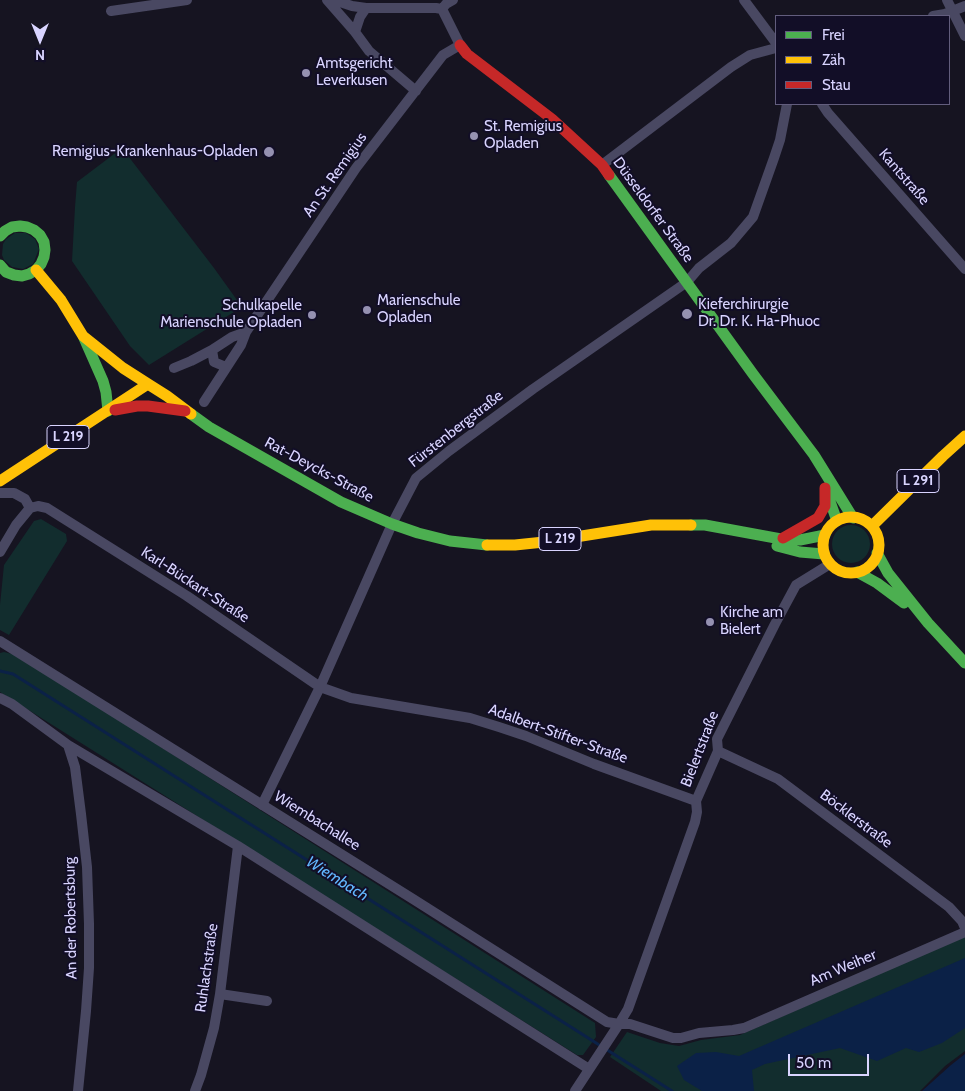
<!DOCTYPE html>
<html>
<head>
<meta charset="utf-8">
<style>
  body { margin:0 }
  #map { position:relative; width:965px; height:1091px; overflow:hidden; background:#161421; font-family:Cabin,sans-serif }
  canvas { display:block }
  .legend { position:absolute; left:775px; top:15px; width:175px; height:90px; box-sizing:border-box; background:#120e27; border:1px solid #625d7d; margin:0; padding:6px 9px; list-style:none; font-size:15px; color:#d9d4ff }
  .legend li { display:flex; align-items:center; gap:10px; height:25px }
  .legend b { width:25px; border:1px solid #625d7d }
  .north { position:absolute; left:15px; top:15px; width:50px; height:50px; -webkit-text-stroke:4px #120e27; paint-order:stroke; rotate:180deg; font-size:14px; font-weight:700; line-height:20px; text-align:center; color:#d9d4ff }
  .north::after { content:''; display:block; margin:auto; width:18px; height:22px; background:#d9d4ff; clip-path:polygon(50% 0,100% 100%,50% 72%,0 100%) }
  .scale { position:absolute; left:788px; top:1054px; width:81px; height:22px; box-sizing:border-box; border:2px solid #d9d4ff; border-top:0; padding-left:6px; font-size:15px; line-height:18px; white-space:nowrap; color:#d9d4ff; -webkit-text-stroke:4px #120e27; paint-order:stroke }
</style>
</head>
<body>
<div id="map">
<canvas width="965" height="1091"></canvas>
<ul class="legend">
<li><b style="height:6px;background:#4caf50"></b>Frei</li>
<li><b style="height:6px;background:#ffc107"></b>Zäh</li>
<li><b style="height:6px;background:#c62828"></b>Stau</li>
</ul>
<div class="north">N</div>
<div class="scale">50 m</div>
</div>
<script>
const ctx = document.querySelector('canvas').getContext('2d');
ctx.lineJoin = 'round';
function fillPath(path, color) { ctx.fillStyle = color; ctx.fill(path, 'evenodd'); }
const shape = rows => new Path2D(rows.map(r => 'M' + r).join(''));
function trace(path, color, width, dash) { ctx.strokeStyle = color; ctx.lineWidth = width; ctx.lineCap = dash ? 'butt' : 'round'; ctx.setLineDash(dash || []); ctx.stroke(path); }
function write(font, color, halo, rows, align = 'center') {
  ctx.font = font + ' Cabin,sans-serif'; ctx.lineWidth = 4; ctx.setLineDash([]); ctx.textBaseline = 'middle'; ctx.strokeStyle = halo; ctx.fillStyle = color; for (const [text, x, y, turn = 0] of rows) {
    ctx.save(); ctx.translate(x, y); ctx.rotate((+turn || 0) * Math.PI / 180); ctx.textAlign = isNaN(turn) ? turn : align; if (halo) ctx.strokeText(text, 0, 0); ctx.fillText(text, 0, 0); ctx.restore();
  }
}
fillPath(shape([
  [122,148,214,268,242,307,149,365,130,346,72,261,75,207,77,182],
  [15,233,26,233,35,239,39,249,33,264,23,269,12,267,4,260,2,255,3,244,6,239],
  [41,519,66,534,67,541,9,635,0,630,0,605,4,565,34,521],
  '832 544a19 19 0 1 1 38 0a19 19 0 1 1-38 0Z',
  [4,652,16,655,595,1023,596,1037,583,1055,577,1055,0,692,0,653],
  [965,936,965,1051,945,1066,920,1091,661,1091,610,1057,627,1032,660,1043,679,1046,701,1040,740,1035]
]), '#122d2e');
fillPath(shape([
  [965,958,965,1028,942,1043,919,1052,906,1048,877,1061,840,1048,765,1064,752,1070,754,1091,702,1091,684,1080,677,1066,696,1053,716,1052,739,1056],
  [965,1054,965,1091,922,1091,951,1065]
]), '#0b2147');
trace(shape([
  [0,671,13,674,672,1091]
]), '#0b2147', 3);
trace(shape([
  [327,0,355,32,369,51,416,91],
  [334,0,352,6,366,8,436,8,442,9],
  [744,0,776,43],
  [947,0,965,36],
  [442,9,446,4,453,0],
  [111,11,187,0],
  [933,16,945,14,965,6],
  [355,32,360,17,366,8],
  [822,104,828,113,965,269],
  [602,165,731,67,750,55,776,48],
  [212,350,214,362,226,367],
  [174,368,191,361,212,350,232,337,246,332],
  [204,402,241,345,246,332,356,168,443,55,460,45,442,9],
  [0,493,14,493,25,499,30,508],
  [0,552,16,525,30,508,38,506,47,508,187,596,320,687,351,698,470,718,499,727,526,736,594,764,696,801],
  [0,641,413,899,607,1022,619,1024,630,1024,673,1038,681,1038,699,1033,733,1030,744,1028,965,932],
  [0,698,12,704,68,745,238,846,589,1069],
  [68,745,75,767,81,814,87,867,89,924,89,968,86,1011,78,1091],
  [718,751,778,779,949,907,962,921,965,928],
  [262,805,320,687,392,524,416,478,449,451,533,389,687,282,699,268,731,243,753,217,774,158,780,140,787,104],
  [220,994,267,1001],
  [195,1091,201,1075,214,1028,220,994,238,846],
  [575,1091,619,1024,628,1009,695,822,697,812,696,801,718,751,717,739,775,624,796,585,830,564]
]), '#494862', 10);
trace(shape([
  [609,175,753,374,814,455,853,518],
  [0,236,5,231,12,227,20,226,27,227,34,230,40,235,44,242,45,250,44,257,41,264,36,270,29,274,22,276,14,275,6,272,0,265],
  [84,338,103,381,106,392,108,411],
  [191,414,209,427,341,502,392,524,418,533,450,541,487,545],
  [826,490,837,521],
  [691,525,705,525,781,539,800,540,825,535],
  [777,546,800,552,824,554],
  [877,553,888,573,928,623,965,663],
  [857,572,877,583,904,603]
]), '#4caf50', 11);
trace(shape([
  [36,270,61,300,83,336,123,368,148,384],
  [0,481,148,384,167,396,191,414],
  '823 545a28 28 0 1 1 56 0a28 28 0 1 1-56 0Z',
  [872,526,943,456,965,436],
  [487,545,515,545,544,542,651,525,691,525]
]), '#ffc107', 11);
trace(shape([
  [460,45,467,54,552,119,602,165,609,175],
  [115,410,137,406,148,406,185,411],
  [783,538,818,518,825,506,825,488]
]), '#c62828', 11);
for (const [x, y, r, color] of [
  [306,73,5,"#9591b1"],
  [474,136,5,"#9591b1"],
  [269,152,6,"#9591b1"],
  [367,310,5,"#9591b1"],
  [687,314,6,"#9591b1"],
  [312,315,5,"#9591b1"],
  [710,622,5,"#9591b1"]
]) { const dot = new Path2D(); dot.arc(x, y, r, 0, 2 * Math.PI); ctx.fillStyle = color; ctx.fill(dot); trace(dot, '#120e27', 2); }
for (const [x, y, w] of [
  [68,437,42],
  [918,481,42],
  [560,539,42]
]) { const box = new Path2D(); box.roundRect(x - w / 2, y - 11.5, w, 23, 4); ctx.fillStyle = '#120e27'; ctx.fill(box); trace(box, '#d9d4ff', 1); }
write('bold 14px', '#d9d4ff', null, [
  ["L 219",68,437],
  ["L 291",918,481],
  ["L 219",560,539]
]);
write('15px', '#d9d4ff', '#120e27', [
  ["Amtsgericht",316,64],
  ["Leverkusen",316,81],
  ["St. Remigius",484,127],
  ["Opladen",484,144],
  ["Remigius-Krankenhaus-Opladen",258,152,"right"],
  ["Marienschule",377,301],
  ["Opladen",377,318],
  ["Kieferchirurgie",698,305],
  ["Dr. Dr. K. Ha-Phuoc",698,322],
  ["Schulkapelle",302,306,"right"],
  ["Marienschule Opladen",302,323,"right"],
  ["Kirche am",720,613],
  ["Bielert",720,630]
], 'left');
write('15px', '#d9d4ff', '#120e27', [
  ["An St. Remigius",335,175,-55],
  ["Kantstraße",904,177,49],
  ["Düsseldorfer Straße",653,210,54],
  ["Fürstenbergstraße",456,429,-38],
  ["Rat-Deycks-Straße",319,470,28],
  ["Karl-Bückart-Straße",195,585,33],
  ["Adalbert-Stifter-Straße",558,734,20],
  ["Bielertstraße",700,749,-69],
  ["Böcklerstraße",856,819,37],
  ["Wiembachallee",317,821,32],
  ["An der Robertsburg",71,918,-91],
  ["Ruhlachstraße",207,968,-82],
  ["Am Weiher",843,968,-23]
]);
write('italic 16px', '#62b7ff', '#120e27', [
  ["Wiembach",337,879,32]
]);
</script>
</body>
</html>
